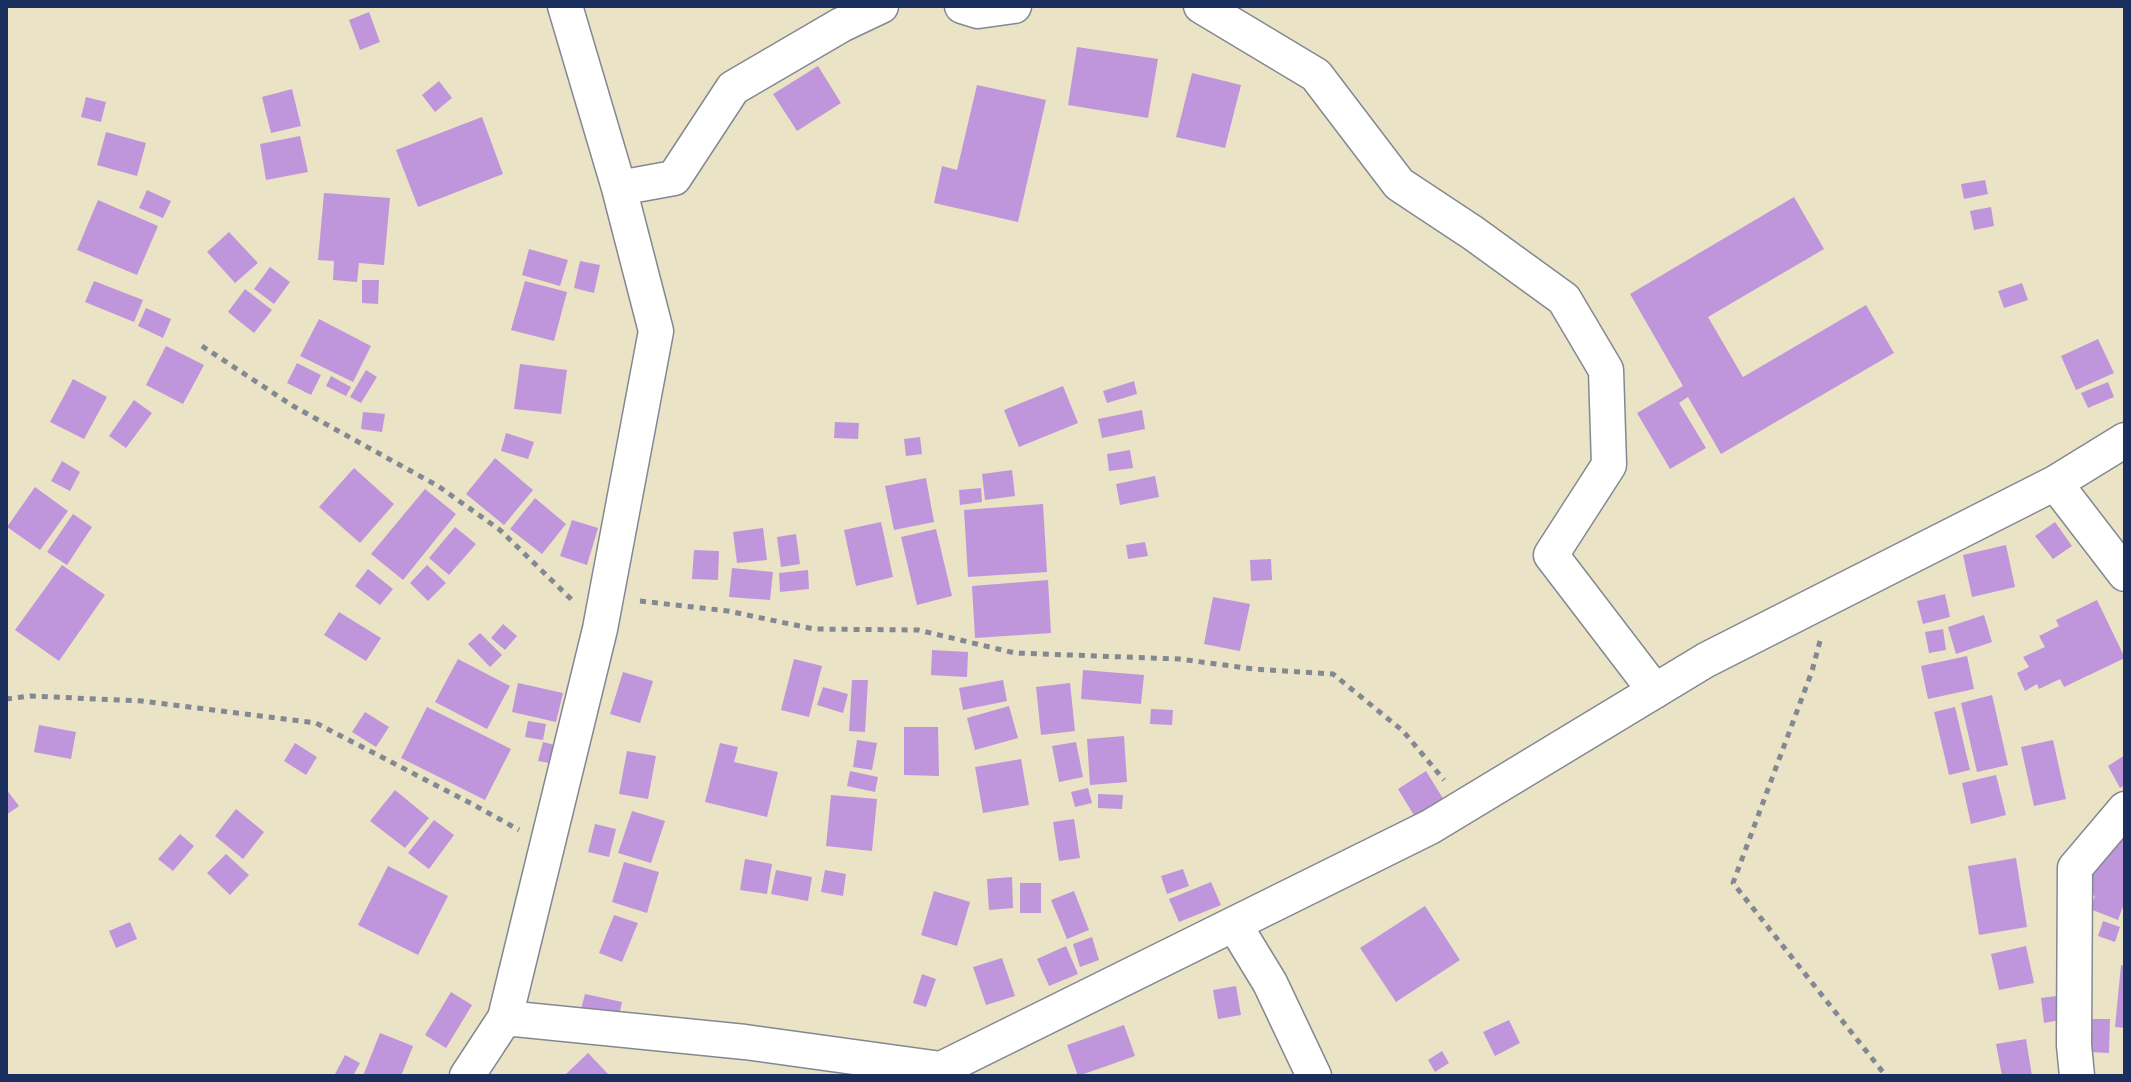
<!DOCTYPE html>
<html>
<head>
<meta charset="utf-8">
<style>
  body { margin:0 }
  #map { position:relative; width:2131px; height:1082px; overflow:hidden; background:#ebe3c5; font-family:"Gentium Book Plus",serif }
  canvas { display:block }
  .frame { position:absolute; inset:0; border:8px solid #1b2f5e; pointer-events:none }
</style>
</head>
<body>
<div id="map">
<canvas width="2131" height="1082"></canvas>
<div class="frame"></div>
</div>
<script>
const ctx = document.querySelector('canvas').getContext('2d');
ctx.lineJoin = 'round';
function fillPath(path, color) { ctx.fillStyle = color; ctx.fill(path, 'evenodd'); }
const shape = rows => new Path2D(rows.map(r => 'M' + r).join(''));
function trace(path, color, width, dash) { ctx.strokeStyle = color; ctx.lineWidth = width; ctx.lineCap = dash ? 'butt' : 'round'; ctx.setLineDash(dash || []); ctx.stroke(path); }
fillPath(shape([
  [369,12,380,42,360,50,349,20],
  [1077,47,1158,59,1148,118,1068,105],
  [818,66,841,103,797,131,773,94],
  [1192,73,1241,85,1225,148,1176,137],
  [439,81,452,98,435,112,422,95],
  [977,85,1046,100,1018,222,934,203,942,166,957,170],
  [292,89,301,126,271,133,262,97],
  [86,97,106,102,101,122,81,117],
  [482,117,503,174,418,207,396,150],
  [106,132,146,143,137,176,97,165],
  [300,136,308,172,266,180,260,144],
  [1985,180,1988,194,1964,199,1961,184],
  [147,190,171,201,163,218,139,208],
  [324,193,390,198,384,265,359,263,357,282,333,280,334,261,318,260],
  [1794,197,1824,249,1708,317,1743,377,1866,305,1894,353,1721,454,1688,397,1679,403,1706,448,1670,469,1637,413,1683,386,1630,294],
  [98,200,158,226,137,275,77,250],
  [1991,207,1994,226,1974,230,1970,211],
  [229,232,258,263,235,283,207,252],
  [529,249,568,260,560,286,522,275],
  [580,261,600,265,594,293,574,288],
  [270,267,290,282,274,304,254,289],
  [362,280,379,280,378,304,362,303],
  [94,281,143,300,134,322,85,302],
  [525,281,567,292,554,341,511,330],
  [2022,283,2028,300,2004,308,1998,291],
  [245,289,272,310,254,333,228,312],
  [146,308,171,319,163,338,138,326],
  [319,319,371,346,353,382,300,356],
  [2098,339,2114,373,2076,390,2061,356],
  [166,346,204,365,183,404,146,385],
  [297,363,321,375,311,395,287,383],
  [520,364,567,370,561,414,514,409],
  [366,370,377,377,361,403,350,397],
  [331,376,351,387,346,396,326,386],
  [73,379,107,397,84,439,50,422],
  [1134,381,1137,394,1107,403,1103,391],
  [2108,382,2114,397,2088,408,2081,393],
  [1063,386,1078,423,1019,447,1004,410],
  [134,400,152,413,126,448,109,436],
  [1142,410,1145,429,1102,438,1098,419],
  [363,412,385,414,382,432,361,429],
  [835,422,859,423,858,439,834,438],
  [506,433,534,442,528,459,501,451],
  [920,437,922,454,906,456,904,439],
  [1130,450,1133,468,1109,471,1107,454],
  [495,458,533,490,504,525,466,494],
  [62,461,80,472,70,491,51,481],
  [354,468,394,504,360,543,319,507],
  [1012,470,1015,496,985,500,982,474],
  [1155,476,1159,497,1120,505,1116,484],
  [926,478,934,522,894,530,885,486],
  [35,487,68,511,40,550,7,527],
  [981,488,982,502,960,505,959,490],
  [425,489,456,514,403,580,371,554],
  [535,498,566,524,542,554,510,529],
  [1043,504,1047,572,968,577,964,510],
  [73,514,92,527,67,565,47,552],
  [572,520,598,528,587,565,560,556],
  [881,522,893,577,856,586,844,530],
  [2055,522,2072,546,2053,559,2035,536],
  [455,527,476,544,449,575,429,558],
  [763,528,767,560,737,563,733,532],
  [936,529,952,596,917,605,901,537],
  [796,534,800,564,781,567,777,537],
  [1145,542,1148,556,1128,559,1126,545],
  [2006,545,2015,587,1972,597,1963,555],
  [694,550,719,551,718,580,692,579],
  [1271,559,1272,580,1251,581,1250,560],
  [62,565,105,595,59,661,15,630],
  [427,565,446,583,428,601,410,583],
  [732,568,773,572,770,600,729,597],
  [368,569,393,589,380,605,355,586],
  [808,570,809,589,780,592,779,573],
  [1048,580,1051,633,975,638,972,586],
  [1945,594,1950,617,1923,624,1917,601],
  [1213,597,1250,604,1240,651,1204,644],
  [2097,600,2125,658,2064,687,2060,679,2039,689,2037,684,2025,691,2017,673,2029,667,2023,657,2045,647,2039,636,2059,626,2056,620],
  [339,612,381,638,366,661,324,635],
  [1984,615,1992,642,1956,654,1948,627],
  [503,624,517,636,505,650,491,638],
  [1943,629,1946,650,1929,653,1925,632],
  [480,633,502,655,490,667,468,644],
  [932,650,968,652,967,677,931,675],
  [1967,656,1974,689,1928,699,1921,666],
  [458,659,510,686,487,729,435,702],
  [794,659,822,666,809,717,781,710],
  [1083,670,1144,675,1141,704,1081,699],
  [623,672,653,681,640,723,610,714],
  [852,680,868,680,865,732,849,731],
  [1003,680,1007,701,963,710,959,688],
  [518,683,563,693,556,722,512,712],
  [1070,683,1075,731,1041,735,1036,687],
  [823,687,848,694,843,713,817,705],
  [1992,695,2008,765,1977,772,1961,703],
  [1009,706,1018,738,975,750,967,718],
  [427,707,511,749,485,800,401,758],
  [1955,707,1970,770,1949,775,1934,712],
  [1151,709,1173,710,1172,725,1150,724],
  [365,712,389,727,376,747,352,732],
  [528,721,546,724,543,740,525,737],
  [39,725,76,732,71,759,34,752],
  [904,727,938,727,939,776,904,775],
  [1124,736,1127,782,1090,785,1087,739],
  [857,740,877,743,872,770,853,767],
  [2053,740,2066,799,2034,806,2021,747],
  [543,742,559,746,555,764,538,761],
  [1076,742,1083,777,1059,782,1052,746],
  [295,743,317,757,306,775,284,761],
  [720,743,738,747,734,762,778,772,767,817,705,802],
  [627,751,656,756,648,799,619,794],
  [2125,755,2125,785,2120,788,2108,766],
  [1021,759,1029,805,983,813,975,767],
  [850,771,878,777,875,792,847,786],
  [1426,771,1444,800,1415,817,1398,789],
  [1996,775,2006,815,1971,824,1962,783],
  [1088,788,1092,803,1075,807,1071,792],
  [6,789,19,806,6,815],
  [395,790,429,818,405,848,370,821],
  [1098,794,1123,795,1122,809,1098,808],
  [831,795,877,799,872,851,826,846],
  [236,809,264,832,243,859,215,836],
  [632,811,665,821,651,863,618,853],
  [1074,819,1080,858,1059,861,1053,822],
  [434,820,454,835,429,869,408,853],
  [595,824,616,829,609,857,588,852],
  [180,834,194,846,173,871,158,859],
  [2125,835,2125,901,2118,920,2090,909,2095,896,2083,891,2100,846],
  [226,854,249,875,230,895,207,873],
  [2016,858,2027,927,1979,935,1968,866],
  [745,859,772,864,767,894,740,890],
  [624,862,659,872,647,913,612,902],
  [388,866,448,896,418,955,358,925],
  [1183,869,1189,886,1167,894,1161,876],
  [776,870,812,877,808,901,771,894],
  [825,870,846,874,843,896,821,892],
  [1012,877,1013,908,989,910,987,879],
  [1211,882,1221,905,1179,922,1169,899],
  [1020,883,1041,883,1041,913,1020,913],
  [934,891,970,902,957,946,921,935],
  [1074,891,1089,930,1067,939,1051,900],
  [1425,906,1460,960,1396,1002,1360,948],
  [614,915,638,923,622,962,599,953],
  [2103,921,2120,927,2115,942,2098,936],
  [130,922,137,939,116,948,109,931],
  [1092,937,1099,960,1080,967,1073,944],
  [1066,946,1078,974,1049,986,1037,959],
  [2026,946,2034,983,1999,990,1991,954],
  [1002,958,1015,996,986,1005,973,967],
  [2121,965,2125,966,2125,1028,2115,1027],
  [922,974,936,979,926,1007,913,1003],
  [1236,986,1241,1015,1218,1019,1213,990],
  [451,992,472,1005,446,1048,425,1035],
  [585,994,622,1002,618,1021,580,1013],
  [2057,996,2060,1020,2044,1023,2041,998],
  [2090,1019,2110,1019,2109,1053,2088,1052],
  [1509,1020,1520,1043,1495,1056,1483,1032],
  [1124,1025,1135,1056,1078,1076,1067,1045],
  [380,1033,413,1046,401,1076,363,1076],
  [2026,1039,2032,1076,2002,1076,1996,1044],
  [1442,1051,1449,1063,1435,1072,1428,1060],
  [588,1053,610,1076,564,1076],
  [345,1055,360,1063,353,1076,334,1076]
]), '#bf96db');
const minor = shape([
  [962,6,978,11,1014,6],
  [1201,6,1316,75,1399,184,1473,233,1564,299,1606,370,1609,465,1551,555,1655,691],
  [619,188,674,178,733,88,841,25,881,6],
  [2055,483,2125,574],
  [1234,924,1270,983,1314,1076],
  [505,1018,745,1042,941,1069,1430,827,1706,660,2055,483,2125,440],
  [467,1076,505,1018,600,629,656,331,619,188,565,6],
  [2077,1076,2074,1045,2075,868,2125,809]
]);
trace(minor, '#838992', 37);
trace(shape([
  [202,346,293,406,438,486,500,530,572,600],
  [640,601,728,611,814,629,918,630,1015,653,1179,659,1254,669,1333,674,1403,731,1444,780],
  [1820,641,1812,671,1733,883,1886,1076],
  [6,699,30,696,142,701,316,723,474,805,519,830]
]), '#838992', 5, [6, 6]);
trace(minor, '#fff', 34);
</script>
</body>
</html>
